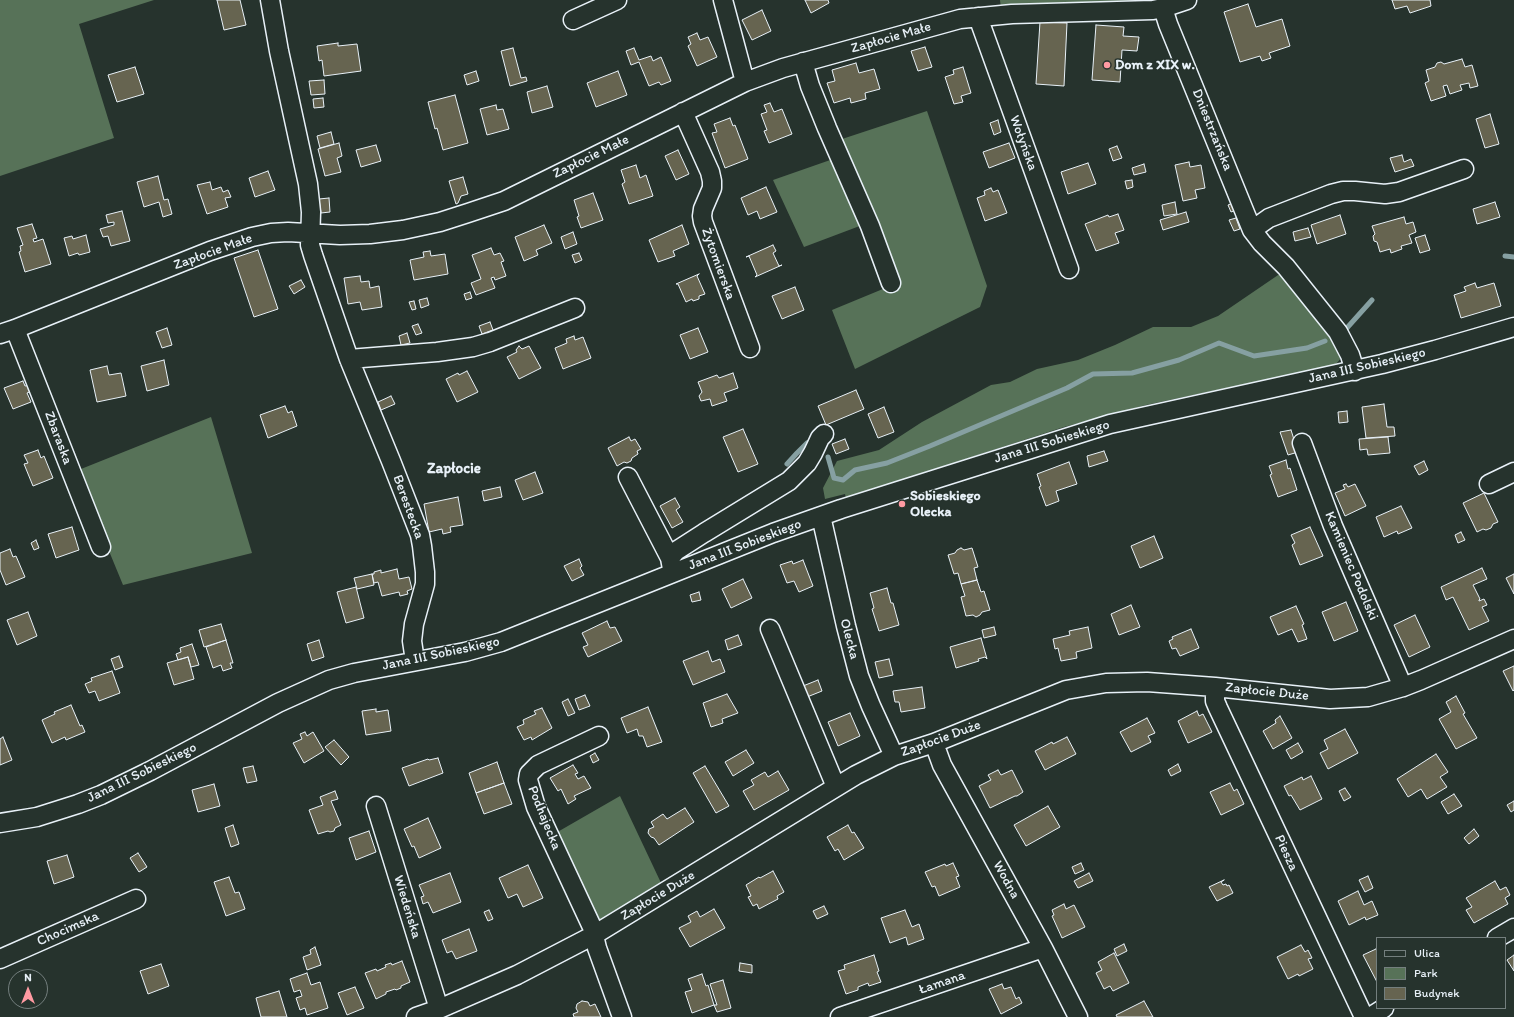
<!DOCTYPE html>
<html>
<head>
<meta charset="utf-8">
<style>
  body { margin:0 }
  #map { position:relative; width:1514px; height:1017px; overflow:hidden; background:#26332d; font-family:Itim,sans-serif }
  canvas { display:block }
  .legend { position:absolute; left:1376px; top:937px; width:130px; height:72px; box-sizing:border-box; background:#26332d; border:1px solid #747f7e; margin:0; padding:5px 7px; list-style:none; font-size:12px; color:#e8f1f8 }
  .legend li { display:flex; align-items:center; gap:8px; height:20px }
  .legend b { width:20px; border:1px solid #747f7e }
  .north { position:absolute; left:8px; top:969px; width:40px; height:40px; box-sizing:border-box; background:#26332d; border:1px solid #747f7e; border-radius:50%; rotate:0deg; font-size:11px; font-weight:700; line-height:16px; text-align:center; color:#e8f1f8 }
  .north::after { content:''; display:block; margin:auto; width:14px; height:18px; background:#ff9aa2; clip-path:polygon(50% 0,100% 100%,50% 72%,0 100%) }
</style>
</head>
<body>
<div id="map">
<canvas width="1514" height="1017"></canvas>
<ul class="legend">
<li><b style="height:5px;background:#26332d"></b>Ulica</li>
<li><b style="height:11px;background:#577258"></b>Park</li>
<li><b style="height:11px;background:#666450"></b>Budynek</li>
</ul>
<div class="north">N</div>
</div>
<script>
const ctx = document.querySelector('canvas').getContext('2d');
ctx.lineJoin = 'round';
function fillPath(path, color) { ctx.fillStyle = color; ctx.fill(path, 'evenodd'); }
const shape = rows => new Path2D(rows.map(r => 'M' + r).join(''));
function trace(path, color, width, dash) { ctx.strokeStyle = color; ctx.lineWidth = width; ctx.lineCap = dash ? 'butt' : 'round'; ctx.setLineDash(dash || []); ctx.stroke(path); }
function write(font, color, halo, rows, align = 'center') {
  ctx.font = font + ' Itim,sans-serif'; ctx.lineWidth = 3; ctx.setLineDash([]); ctx.textBaseline = 'middle'; ctx.strokeStyle = halo; ctx.fillStyle = color; for (const [text, x, y, turn = 0] of rows) {
    ctx.save(); ctx.translate(x, y); ctx.rotate((+turn || 0) * Math.PI / 180); ctx.textAlign = isNaN(turn) ? turn : align; if (halo) ctx.strokeText(text, 0, 0); ctx.fillText(text, 0, 0); ctx.restore();
  }
}
fillPath(shape([
  [0,0,154,0,79,24,114,138,0,176],
  [1000,0,1152,0,1152,1,1001,9],
  [927,111,987,286,980,307,855,369,832,310,895,284,836,141],
  [836,158,865,224,804,247,773,180],
  [1284,271,1341,352,1341,358,1337,363,1331,366,1146,405,1064,427,846,498,845,494,825,499,823,488,837,461,879,450,922,422,991,385,1010,382,1037,369,1078,360,1115,345,1153,327,1191,327,1218,316],
  [211,417,252,553,123,585,76,471],
  [620,796,662,885,601,922,597,922,554,834]
]), '#577258');
trace(shape([
  [1505,256,1514,257],
  [1346,329,1372,300],
  [828,457,834,478,843,480,855,470,887,463,930,446,1067,388,1093,374,1132,373,1179,360,1219,343,1254,356,1307,348,1325,341],
  [787,464,797,453,807,443]
]), '#86a0a2', 5);
const building = shape([
  [217,0,240,0,246,25,224,30,217,0],
  [805,0,828,0,829,3,811,13,805,0],
  [1392,0,1430,0,1431,6,1410,13,1407,6,1395,9,1392,0],
  [1248,4,1256,27,1282,19,1290,46,1269,53,1271,58,1262,61,1260,56,1240,62,1224,12,1248,4],
  [762,10,771,31,752,40,742,20,762,10],
  [1040,22,1067,23,1064,86,1036,84,1040,22],
  [1096,25,1124,27,1123,36,1139,37,1137,51,1122,50,1120,82,1092,80,1096,25],
  [697,33,700,40,708,37,717,57,697,66,688,46,691,44,688,37,697,33],
  [338,43,338,46,357,44,361,71,324,76,322,60,319,61,317,46,338,43],
  [925,47,932,67,918,71,911,51,925,47],
  [513,48,521,78,526,77,527,81,510,86,501,51,513,48],
  [634,48,639,60,651,56,653,61,661,57,671,81,661,85,659,82,649,86,639,62,631,65,626,51,634,48],
  [1462,59,1465,67,1472,65,1478,86,1470,88,1469,83,1460,85,1462,90,1450,94,1447,85,1443,86,1446,96,1431,101,1425,83,1429,81,1426,70,1435,67,1437,63,1441,62,1444,64,1462,59],
  [856,63,859,73,874,69,880,89,865,93,866,99,851,103,850,98,834,103,827,83,835,81,832,70,856,63],
  [135,67,144,94,117,102,108,75,135,67],
  [963,67,971,93,961,96,963,102,954,104,945,77,954,74,953,70,963,67],
  [476,71,479,81,467,85,464,75,476,71],
  [618,71,627,95,596,107,587,83,618,71],
  [324,80,325,94,311,95,309,81,324,80],
  [547,86,553,107,532,113,527,92,547,86],
  [455,95,468,143,443,150,437,128,435,129,428,102,455,95],
  [323,98,324,107,314,108,313,99,323,98],
  [770,103,774,112,782,109,792,134,769,143,764,131,767,130,761,114,767,112,764,105,770,103],
  [496,105,497,110,503,109,509,129,487,135,480,109,496,105],
  [1490,114,1499,144,1485,148,1476,119,1490,114],
  [730,118,733,126,735,125,748,159,725,168,712,133,717,132,714,124,730,118],
  [998,120,1001,132,994,135,990,123,998,120],
  [331,132,334,144,320,148,317,136,331,132],
  [339,143,342,156,337,158,341,172,325,176,318,149,339,143],
  [1009,143,1015,158,989,168,983,152,1009,143],
  [376,145,381,161,361,167,356,150,376,145],
  [1117,146,1122,158,1113,161,1109,149,1117,146],
  [678,150,689,174,676,180,665,156,678,150],
  [1402,155,1404,162,1411,159,1414,166,1395,172,1390,158,1402,155],
  [1189,162,1190,167,1201,165,1205,188,1195,190,1197,198,1183,201,1175,165,1189,162],
  [1088,163,1096,184,1068,194,1061,172,1088,163],
  [1144,164,1146,172,1134,175,1132,168,1144,164],
  [636,165,640,178,646,175,653,196,629,204,622,184,625,182,621,170,636,165],
  [268,171,275,190,255,197,249,178,268,171],
  [158,176,164,200,168,199,172,214,163,217,159,202,144,207,137,182,158,176],
  [463,177,468,194,461,196,458,203,456,204,449,181,463,177],
  [1132,180,1133,187,1127,189,1125,181,1132,180],
  [210,182,212,190,221,187,223,192,228,190,231,197,225,198,228,207,207,214,197,185,210,182],
  [766,187,777,212,760,219,757,211,748,215,741,198,766,187],
  [991,188,993,192,998,190,1007,213,985,221,977,198,985,195,984,191,991,188],
  [593,193,603,220,581,228,577,217,579,216,574,200,593,193],
  [329,198,330,212,321,213,319,199,329,198],
  [1175,202,1177,214,1164,216,1162,205,1175,202],
  [1495,202,1500,217,1477,224,1473,209,1495,202],
  [1233,203,1236,210,1231,212,1228,205,1233,203],
  [122,211,130,241,111,246,108,236,103,237,100,229,114,225,114,222,108,223,106,215,122,211],
  [1186,212,1189,222,1163,230,1160,220,1186,212],
  [1118,214,1124,230,1115,233,1119,243,1096,251,1085,224,1108,215,1109,217,1118,214],
  [1340,215,1346,234,1317,244,1311,225,1340,215],
  [1404,217,1406,224,1413,222,1416,232,1409,235,1412,243,1401,246,1402,249,1391,253,1390,249,1380,252,1377,242,1374,241,1373,236,1375,234,1372,226,1404,217],
  [1236,218,1240,229,1234,231,1229,220,1236,218],
  [32,224,37,238,33,239,34,242,43,239,51,264,25,272,19,252,21,251,20,246,23,245,17,228,32,224],
  [544,225,552,243,536,250,538,255,524,261,515,237,544,225],
  [682,225,689,244,673,251,675,256,658,262,649,240,682,225],
  [1308,228,1311,237,1295,241,1293,232,1308,228],
  [573,232,577,244,565,249,561,237,573,232],
  [86,235,90,252,79,255,78,253,69,256,64,238,72,236,73,239,86,235],
  [1425,235,1430,250,1420,253,1415,238,1425,235],
  [773,245,776,251,773,253,779,266,782,265,755,277,757,275,749,256,746,257,773,245],
  [491,248,494,255,500,253,504,261,501,262,506,276,495,280,494,277,491,278,495,288,476,295,471,283,481,279,472,255,491,248],
  [258,250,278,309,254,317,234,258,258,250],
  [430,251,431,256,445,254,448,274,414,280,410,260,424,257,423,252,430,251],
  [579,253,582,260,575,263,572,255,579,253],
  [699,274,697,276,705,294,699,296,699,299,693,301,692,299,686,302,678,284,676,284,699,274],
  [360,276,361,282,369,281,370,288,379,286,382,307,362,310,360,302,348,304,344,278,360,276],
  [301,280,305,287,294,294,289,286,301,280],
  [1475,283,1477,288,1494,283,1501,306,1461,318,1454,295,1466,291,1464,287,1475,283],
  [795,287,804,310,782,319,772,296,795,287],
  [470,292,472,298,466,300,464,294,470,292],
  [427,298,429,305,421,308,419,300,427,298],
  [414,301,416,309,412,310,409,302,414,301],
  [490,322,493,330,482,334,479,326,490,322],
  [418,324,422,333,416,335,412,326,418,324],
  [167,328,172,345,162,348,156,332,167,328],
  [698,328,708,352,690,359,680,335,698,328],
  [407,333,410,343,401,345,399,336,407,333],
  [574,336,575,340,583,337,591,358,563,369,555,348,567,343,566,339,574,336],
  [519,346,522,349,529,346,541,368,519,379,507,357,517,352,516,350,519,346],
  [164,360,169,385,147,391,141,366,164,360],
  [107,366,109,375,121,373,126,396,97,402,90,370,107,366],
  [467,371,478,392,457,402,446,379,458,373,459,375,467,371],
  [733,373,738,388,724,393,727,401,712,406,710,399,701,401,699,396,702,392,698,382,717,375,719,378,733,373],
  [23,381,25,386,30,385,32,391,27,393,31,402,13,409,4,388,23,381],
  [856,390,864,409,826,425,818,406,856,390],
  [391,396,395,404,381,410,378,402,391,396],
  [1384,404,1387,427,1394,427,1395,436,1366,438,1362,407,1384,404],
  [285,406,288,413,292,411,297,426,268,438,260,415,285,406],
  [884,407,894,432,878,438,868,414,884,407],
  [1347,411,1348,422,1339,423,1338,412,1347,411],
  [743,429,758,464,738,472,723,437,743,429],
  [1291,430,1298,452,1288,455,1280,432,1291,430],
  [629,437,631,441,635,439,641,449,637,451,638,454,632,458,631,461,627,463,624,462,617,466,608,448,629,437],
  [1388,437,1390,453,1368,455,1367,449,1360,450,1359,439,1388,437],
  [845,439,849,449,836,454,832,444,845,439],
  [38,450,41,458,44,456,53,478,33,486,24,464,28,463,24,455,38,450],
  [1104,451,1108,461,1089,467,1087,456,1104,451],
  [1286,460,1288,469,1290,468,1297,490,1278,497,1270,475,1272,474,1269,466,1286,460],
  [1424,461,1428,470,1419,475,1414,466,1424,461],
  [1069,462,1077,484,1056,491,1059,501,1046,506,1039,487,1041,486,1037,474,1069,462],
  [535,472,543,493,523,500,515,480,535,472],
  [1346,484,1348,487,1355,484,1366,506,1345,516,1335,493,1345,489,1343,485,1346,484],
  [500,487,502,497,484,501,482,491,500,487],
  [1484,493,1498,522,1493,524,1491,528,1486,530,1483,529,1477,532,1463,503,1484,493],
  [458,497,463,525,450,527,451,532,443,534,442,529,429,532,424,504,458,497],
  [675,498,680,507,676,510,683,522,672,528,660,506,675,498],
  [1401,506,1412,528,1398,534,1397,531,1384,537,1376,517,1401,506],
  [72,527,79,550,56,558,48,534,72,527],
  [1310,527,1323,556,1300,565,1292,545,1295,543,1291,535,1310,527],
  [1461,532,1465,540,1458,543,1455,535,1461,532],
  [1154,536,1163,558,1140,568,1131,546,1154,536],
  [36,540,39,548,34,550,31,543,36,540],
  [961,548,964,550,972,548,978,567,974,568,977,580,961,584,958,573,954,574,948,555,955,553,957,550,961,548],
  [10,549,13,557,16,556,25,577,6,585,0,570,0,553,10,549],
  [579,559,582,566,580,568,584,575,572,581,564,566,579,559],
  [803,560,813,586,799,592,794,581,787,583,780,565,792,561,793,564,803,560],
  [1482,568,1487,579,1473,585,1480,599,1479,600,1479,601,1484,599,1487,605,1482,607,1489,621,1469,630,1453,597,1446,600,1441,587,1482,568],
  [397,569,399,579,409,577,412,589,407,591,408,594,400,596,399,592,382,596,378,582,374,583,372,574,374,574,374,572,381,570,381,573,397,569],
  [372,574,374,585,357,589,354,578,372,574],
  [1514,574,1514,594,1506,578,1514,574],
  [743,579,752,598,731,608,722,589,743,579],
  [977,580,981,592,984,591,990,610,982,612,980,615,976,617,973,615,966,616,961,597,965,596,961,584,977,580],
  [356,587,364,618,346,623,337,592,356,587],
  [887,588,891,603,893,603,899,625,879,631,872,609,874,608,870,593,887,588],
  [699,592,701,600,692,602,690,595,699,592],
  [1346,602,1358,631,1334,641,1322,612,1346,602],
  [1131,605,1140,627,1119,635,1111,614,1131,605],
  [1296,606,1304,624,1302,625,1307,639,1298,642,1292,629,1278,635,1270,617,1296,606],
  [28,612,37,636,17,645,7,620,28,612],
  [1415,615,1430,647,1409,657,1394,625,1415,615],
  [607,621,610,628,615,627,622,641,588,657,583,647,588,645,582,633,607,621],
  [221,624,226,640,204,647,199,630,221,624],
  [994,627,996,635,984,638,982,630,994,627],
  [1088,627,1092,648,1076,652,1077,658,1061,661,1058,648,1055,649,1053,639,1070,635,1069,631,1088,627],
  [1191,629,1199,648,1180,656,1176,648,1172,649,1169,641,1173,639,1172,637,1191,629],
  [738,635,742,645,728,650,725,640,738,635],
  [981,638,987,659,985,657,978,659,979,661,956,668,950,647,981,638],
  [226,640,233,663,230,663,232,668,223,671,221,665,213,668,206,647,226,640],
  [319,640,324,657,312,661,307,644,319,640],
  [192,644,199,665,191,667,188,657,178,660,176,654,181,652,180,648,192,644],
  [708,651,712,662,720,659,725,672,693,685,683,661,708,651],
  [119,656,123,667,115,670,111,659,119,656],
  [188,657,194,679,174,685,167,663,188,657],
  [889,659,893,675,879,678,875,662,889,659],
  [1514,666,1514,690,1513,691,1503,671,1514,666],
  [112,671,120,693,99,701,95,691,89,693,85,684,92,681,91,678,112,671],
  [818,680,822,691,807,697,803,686,818,680],
  [922,687,925,708,901,712,899,702,895,702,893,691,922,687],
  [727,694,738,713,722,719,723,723,711,727,703,703,727,694],
  [585,695,590,706,579,710,575,699,585,695],
  [1456,696,1465,713,1463,714,1477,738,1456,749,1439,719,1451,712,1446,702,1456,696],
  [568,699,575,713,568,716,562,702,568,699],
  [71,705,80,726,82,725,85,732,66,740,65,737,52,743,42,720,55,714,54,712,71,705],
  [648,707,662,742,647,747,643,736,639,736,637,729,627,733,621,718,648,707],
  [542,708,552,728,532,740,531,737,524,740,517,727,524,724,523,720,536,714,534,711,542,708],
  [376,709,376,712,388,710,391,731,366,735,362,711,376,709],
  [1197,711,1199,716,1203,714,1212,732,1188,743,1178,721,1197,711],
  [850,713,860,736,838,746,828,722,850,713],
  [1280,716,1292,738,1273,749,1263,731,1276,723,1275,720,1280,716],
  [1147,718,1155,733,1148,736,1151,742,1131,752,1120,732,1147,718],
  [1345,729,1358,753,1328,769,1320,753,1328,749,1324,740,1345,729],
  [305,732,307,736,313,732,324,751,304,763,293,743,302,739,300,734,305,732],
  [3,737,12,760,0,765,0,739,3,737],
  [1067,737,1076,754,1045,770,1035,751,1052,742,1053,744,1067,737],
  [334,740,349,757,341,765,325,747,334,740],
  [1298,743,1303,752,1291,759,1286,750,1298,743],
  [746,750,754,763,733,776,725,762,746,750],
  [595,753,599,760,593,763,590,756,595,753],
  [1436,754,1448,772,1440,777,1447,787,1427,799,1421,789,1408,797,1397,779,1436,754],
  [438,758,443,773,409,786,402,768,428,759,429,760,438,758],
  [497,762,504,783,476,793,469,773,497,762],
  [1178,764,1181,771,1171,776,1168,770,1178,764],
  [573,765,578,773,575,774,578,779,584,776,591,788,574,796,576,799,568,804,561,789,558,791,550,778,573,765],
  [253,766,257,781,247,783,243,768,253,766],
  [705,766,729,806,716,813,693,773,705,766],
  [998,770,1001,775,1012,770,1023,792,1017,796,1015,796,990,808,979,786,991,780,988,775,998,770],
  [778,771,789,790,754,810,743,791,754,785,751,780,765,772,768,777,778,771],
  [1311,776,1322,799,1300,810,1291,795,1289,796,1284,786,1302,777,1303,780,1311,776],
  [504,783,512,804,484,814,476,793,504,783],
  [1230,783,1234,791,1237,789,1244,804,1221,815,1210,792,1230,783],
  [214,784,220,806,198,812,192,790,214,784],
  [1345,788,1351,797,1344,801,1339,791,1345,788],
  [335,791,338,799,331,801,341,825,335,828,334,831,330,832,328,831,318,834,309,810,323,805,320,797,335,791],
  [1454,794,1462,806,1448,814,1441,802,1454,794],
  [1514,801,1514,810,1511,812,1507,805,1514,801],
  [1048,806,1060,827,1026,846,1014,825,1048,806],
  [685,808,694,822,659,845,654,838,651,837,648,833,649,829,654,827,651,822,663,814,667,819,685,808],
  [428,818,441,848,419,858,414,846,412,847,404,829,428,818],
  [233,825,239,844,231,847,225,828,233,825],
  [848,825,852,833,854,832,864,848,844,860,838,849,835,851,827,837,848,825],
  [1474,829,1479,836,1469,844,1464,838,1474,829],
  [369,831,376,852,356,860,349,838,369,831],
  [138,853,147,867,139,872,130,858,138,853],
  [67,855,74,877,54,884,47,861,67,855],
  [953,863,959,876,956,877,960,887,939,896,935,886,932,887,925,872,945,864,946,866,953,863],
  [1081,863,1084,870,1075,874,1072,867,1081,863],
  [528,865,543,898,523,907,517,894,508,898,499,878,528,865],
  [773,871,784,892,777,896,778,899,759,909,757,904,753,906,748,897,751,896,746,885,759,877,760,878,773,871],
  [450,873,461,902,433,913,428,902,423,904,421,897,424,896,419,885,450,873],
  [1089,873,1093,881,1078,888,1074,881,1089,873],
  [1368,876,1373,888,1365,892,1359,880,1368,876],
  [229,877,235,893,239,892,245,909,226,916,214,882,229,877],
  [1224,880,1221,882,1223,885,1226,884,1227,886,1229,885,1233,893,1217,901,1209,887,1224,880],
  [1495,881,1500,890,1506,887,1510,895,1505,898,1508,904,1474,923,1466,910,1472,907,1466,898,1495,881],
  [1358,891,1364,905,1372,901,1378,915,1366,920,1365,917,1349,925,1338,901,1358,891],
  [1064,904,1066,909,1074,905,1085,927,1062,938,1052,916,1054,915,1052,910,1064,904],
  [824,906,828,914,817,919,813,911,824,906],
  [714,909,725,928,690,947,679,928,691,922,688,916,697,911,700,917,714,909],
  [489,910,493,919,488,921,484,912,489,910],
  [905,910,912,927,919,924,924,939,908,945,906,937,890,943,881,918,905,910],
  [469,929,477,951,456,959,452,951,447,953,442,940,469,929],
  [1124,944,1127,951,1117,956,1114,949,1124,944],
  [1301,945,1305,952,1308,950,1312,958,1308,959,1313,969,1299,976,1298,974,1288,979,1277,957,1301,945],
  [315,947,321,965,307,970,303,957,311,954,310,950,315,947],
  [1376,949,1377,950,1377,982,1363,955,1376,949],
  [1114,953,1129,983,1113,991,1110,986,1104,989,1096,973,1102,970,1098,962,1114,953],
  [874,955,879,971,877,972,881,982,869,986,868,983,858,987,858,990,846,994,838,971,845,969,844,965,874,955],
  [1514,955,1514,971,1507,960,1514,955],
  [402,961,410,982,401,986,401,988,396,990,395,989,386,992,386,994,376,999,365,973,376,969,377,971,386,967,385,965,391,963,392,965,402,961],
  [740,963,752,965,752,973,739,971,740,963],
  [161,964,169,986,148,994,140,971,161,964],
  [307,973,311,985,320,982,328,1008,307,1015,305,1008,300,1010,296,998,302,996,300,990,294,992,290,979,307,973],
  [702,974,706,986,708,985,714,1005,692,1013,685,992,692,990,688,979,702,974],
  [723,980,731,1008,717,1012,714,1005,717,1005,710,984,723,980],
  [1002,984,1004,989,1011,987,1016,999,1019,997,1022,1003,1001,1014,989,989,1002,984],
  [355,987,364,1008,347,1015,338,993,355,987],
  [279,991,287,1017,261,1017,256,998,279,991],
  [582,1001,588,1002,590,1006,595,1004,601,1017,574,1017,573,1014,578,1012,576,1008,577,1004,582,1001],
  [1144,1001,1153,1017,1117,1017,1116,1015,1144,1001]
]);
fillPath(building, '#666450');
trace(building, '#e8f1f8', 1);
const minor = shape([
  [270,0,279,51,308,184,311,212,310,245,313,255,349,359,391,461,420,535,422,546,425,572,425,584,414,624,412,641,415,661],
  [723,0,745,82],
  [1163,8,1168,24,1252,230,1262,243,1286,267,1338,332,1350,355,1355,371],
  [978,17,1069,269],
  [573,20,617,0],
  [803,62,810,86,827,128,870,226,891,283],
  [683,112,710,172,712,181,712,188,703,209,702,216,703,222,750,348],
  [1252,230,1269,218,1331,194,1343,191,1355,191,1385,194,1399,192,1464,169],
  [15,329,101,547],
  [0,334,15,329,210,251,252,237,271,233,288,232,340,235,370,234,403,230,440,222,468,213,504,201,745,82,783,68,960,19,1012,14,1153,10,1163,8,1187,0],
  [349,359,437,352,473,347,490,342,575,308],
  [1302,443,1333,526,1403,687],
  [628,477,670,558,672,569],
  [1489,484,1514,472],
  [821,516,846,626,859,676,871,706,894,756],
  [670,558,676,551,704,533,789,481,807,463,813,453,820,438,824,434],
  [770,629,836,787],
  [1215,687,1215,701,1218,708,1364,1017],
  [599,736,538,765,529,774,528,780,536,807,592,927,597,948,622,1017],
  [934,743,942,765,1043,948,1078,1017],
  [376,806,439,1009],
  [0,823,37,817,78,804,101,795,150,771,278,703,329,680,354,673,465,652,501,642,773,533,841,509,1110,424,1382,364,1435,350,1514,327],
  [1497,938,1514,928],
  [0,959,136,899],
  [416,1017,439,1009,517,975,594,935,856,775,894,756,934,743,1066,690,1106,683,1147,682,1215,687,1330,699,1368,697,1403,687,1421,680,1514,639],
  [840,1017,1043,948],
  [1370,1017,1384,1008]
]);
trace(minor, '#e8f1f8', 21);
trace(minor, '#26332d', 18);
for (const [x, y, r, color] of [
  [1107,65,4,"#ff9aa2"],
  [902,504,4,"#ff9aa2"]
]) { const dot = new Path2D(); dot.arc(x, y, r, 0, 2 * Math.PI); ctx.fillStyle = color; ctx.fill(dot); trace(dot, '#26332d', 1.5); }
write('14px', '#e8f1f8', '#26332d', [
  ["Zapłocie Małe",891,38,-16],
  ["Dniestrzańska",1212,130,68],
  ["Wołyńska",1023,143,70],
  ["Zapłocie Małe",591,157,-26],
  ["Zapłocie Małe",213,252,-20],
  ["Żytomierska",718,264,70],
  ["Jana III Sobieskiego",1367,366,-13],
  ["Zbaraska",58,438,69],
  ["Jana III Sobieskiego",1052,442,-17],
  ["Berestecka",408,507,70],
  ["Jana III Sobieskiego",745,545,-21],
  ["Kamieniec Podolski",1351,566,67],
  ["Olecka",849,639,75],
  ["Jana III Sobieskiego",441,654,-12],
  ["Zapłocie Duże",1267,692,6],
  ["Zapłocie Duże",941,739,-20],
  ["Jana III Sobieskiego",142,773,-26],
  ["Podhajecka",544,818,68],
  ["Piesza",1286,853,65],
  ["Wodna",1006,880,61],
  ["Zapłocie Duże",658,896,-31],
  ["Wiedeńska",407,907,73],
  ["Chocimska",68,929,-24],
  ["Łamana",942,983,-19]
]);
write('bold 14px', '#e8f1f8', '#26332d', [
  ["Dom z XIX w.",1115,65],
  ["Sobieskiego",910,496],
  ["Olecka",910,512]
], 'left');
write('bold 15px', '#e8f1f8', '#26332d', [
  ["Zapłocie",454,469]
]);
</script>
</body>
</html>
